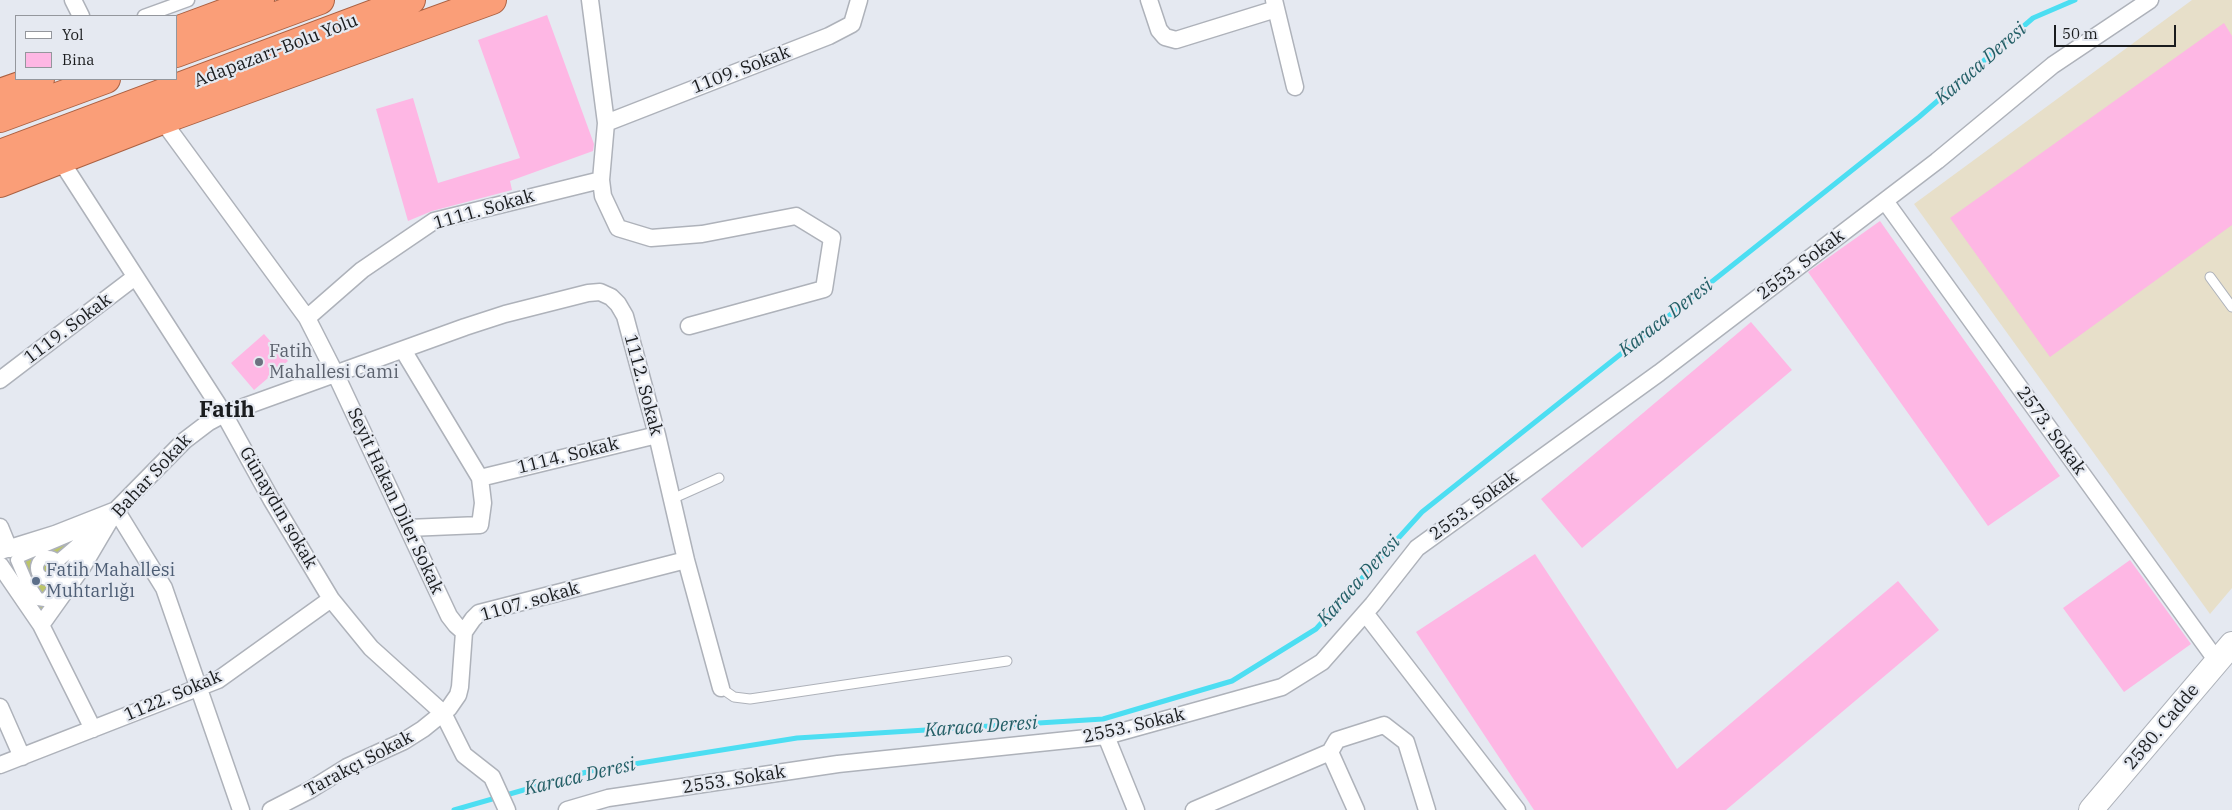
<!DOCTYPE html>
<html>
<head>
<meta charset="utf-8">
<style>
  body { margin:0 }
  #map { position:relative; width:2232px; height:810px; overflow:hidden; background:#e5e9f1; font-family:"IBM Plex Serif",serif }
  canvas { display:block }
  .legend { position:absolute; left:15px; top:15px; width:162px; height:65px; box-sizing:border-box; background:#e5e9f1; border:1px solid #94979d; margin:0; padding:6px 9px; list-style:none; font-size:15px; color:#1a1c1e }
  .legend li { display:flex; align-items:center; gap:10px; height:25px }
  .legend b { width:25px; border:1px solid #94979d }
  .scale { position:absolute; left:2054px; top:25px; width:122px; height:22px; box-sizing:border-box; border:2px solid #1a1c1e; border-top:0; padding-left:6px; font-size:15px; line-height:18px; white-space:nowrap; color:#1a1c1e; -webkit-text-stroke:4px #e5e9f1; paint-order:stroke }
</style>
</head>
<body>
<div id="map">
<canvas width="2232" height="810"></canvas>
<ul class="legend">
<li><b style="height:6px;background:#fff"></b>Yol</li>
<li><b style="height:14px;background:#feb7e4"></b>Bina</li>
</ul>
<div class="scale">50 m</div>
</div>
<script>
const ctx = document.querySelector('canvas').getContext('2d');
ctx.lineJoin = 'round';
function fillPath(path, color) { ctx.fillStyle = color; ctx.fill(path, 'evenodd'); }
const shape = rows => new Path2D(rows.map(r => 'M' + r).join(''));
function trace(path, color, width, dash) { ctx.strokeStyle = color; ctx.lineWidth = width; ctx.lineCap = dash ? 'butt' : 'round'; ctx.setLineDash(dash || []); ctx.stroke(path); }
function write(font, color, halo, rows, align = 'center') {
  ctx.font = font + ' "IBM Plex Serif",serif'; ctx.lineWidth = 4.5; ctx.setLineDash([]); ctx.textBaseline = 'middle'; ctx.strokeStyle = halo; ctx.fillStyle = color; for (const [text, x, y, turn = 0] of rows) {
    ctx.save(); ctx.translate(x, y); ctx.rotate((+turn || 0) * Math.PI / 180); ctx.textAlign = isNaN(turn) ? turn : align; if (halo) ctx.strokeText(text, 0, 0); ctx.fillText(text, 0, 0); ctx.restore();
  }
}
fillPath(shape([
  [2192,0,2232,0,2232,588,2210,614,1914,204]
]), '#e7dfc9');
fillPath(shape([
  [84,525,49,606,36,611,9,557]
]), '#bcc568');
trace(shape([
  [454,810,590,771,797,738,1103,719,1232,681,1316,629,1422,512,1919,117,2033,18,2075,0]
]), '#4cdef2', 5);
fillPath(shape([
  [547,15,594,144,593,151,510,181,512,190,432,211,408,221,376,109,413,98,438,183,520,158,478,40],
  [2224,23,2232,36,2232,225,2050,357,1950,218],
  [1880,221,2060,476,1988,526,1808,272],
  [1751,322,1792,370,1582,548,1541,499],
  [264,334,288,361,254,390,231,363],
  [1535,554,1677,769,1898,581,1939,630,1726,810,1534,810,1416,632],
  [2130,560,2191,644,2124,692,2063,608]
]), '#feb7e4');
const service = shape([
  [2210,277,2232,307],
  [672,499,719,478],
  [721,688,734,697,750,699,1007,661]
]);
const pedestrian = shape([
  [144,16,188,0],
  [89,527,95,529,95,536,48,597,45,600,38,599,26,581,17,560,20,556,89,527],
  '37 568a11 11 0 1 1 22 0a11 11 0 1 1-22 0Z',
  [57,562,93,531]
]);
const minor = shape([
  [73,0,81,16],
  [590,0,606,123,601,180,603,196,618,228,651,238,702,234,796,216,832,238,824,289,689,326],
  [1149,0,1159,30,1165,37,1176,40,1276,9],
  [1274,0,1295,87],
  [162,120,307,318,336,375,449,616,456,625,464,632],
  [606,123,829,36,852,24,859,0],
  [61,161,224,414,271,499,331,599,371,648,443,713,464,755,492,777,507,810],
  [1885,201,2217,661],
  [307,318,362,270,434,221,601,180],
  [403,350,480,478,483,503,480,525,408,528],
  [0,380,135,277],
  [480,478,657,435],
  [116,510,164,588,241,810],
  [0,527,9,549],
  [0,551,55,534,116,510],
  [0,565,41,625,93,729],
  [1365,613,1517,810],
  [41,625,83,566,116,510,184,441,209,422,224,414,465,327,505,314,588,293,600,292,611,297,618,304,625,316,657,435,686,560,721,688],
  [0,707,22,757],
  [1106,736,1136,810],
  [1330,752,1337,740,1384,725,1406,742,1427,810],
  [1330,752,1356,810],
  [0,765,218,680,331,599],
  [271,810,310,790,347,767,404,741,423,729,449,708,458,695,460,687,464,632,473,619,479,613,686,560],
  [567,810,608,798,838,764,1106,736,1282,687,1322,662,1373,604,1417,548,1659,373,1937,161,2053,65,2150,0],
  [1194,810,1330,752]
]);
const secondary = shape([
  [2091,810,2232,644]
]);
const trunk = shape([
  [176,31,260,0],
  [176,53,320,0],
  [0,93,40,79],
  [0,118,106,79],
  [0,154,411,0],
  [0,183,162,120,492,0]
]);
trace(service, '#aeb2ba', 11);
trace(pedestrian, '#aeb2ba', 15);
trace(minor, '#aeb2ba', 19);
trace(secondary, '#aeb2ba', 26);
trace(trunk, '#ab6142', 30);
trace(service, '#fff', 9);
trace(pedestrian, '#fff', 12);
trace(minor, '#fff', 16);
trace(secondary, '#fff', 24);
trace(trunk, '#fa9e78', 28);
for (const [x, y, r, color] of [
  [259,362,5,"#6b7280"],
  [36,581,5,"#5c6f8a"]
]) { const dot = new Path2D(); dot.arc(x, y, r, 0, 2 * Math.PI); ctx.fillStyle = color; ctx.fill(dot); trace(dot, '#e5e9f1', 2); }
write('18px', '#1a1c1e', '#e5e9f1', [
  ["Adapazarı-Bolu Yolu",276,51,-21],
  ["1109. Sokak",741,70,-21],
  ["1111. Sokak",484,210,-16],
  ["2553. Sokak",1801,265,-37],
  ["1119. Sokak",68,329,-37],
  ["1112. Sokak",643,385,75],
  ["2573. Sokak",2051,431,54],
  ["1114. Sokak",568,456,-14],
  ["Bahar Sokak",152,476,-47],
  ["Seyit Hakan Diler Sokak",395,501,65],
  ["2553. Sokak",1474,506,-36],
  ["Günaydın sokak",278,508,60],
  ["1107. sokak",530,602,-16],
  ["1122. Sokak",173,696,-23],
  ["2553. Sokak",1134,726,-13],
  ["2580. Cadde",2162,727,-50],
  ["Tarakçı Sokak",359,764,-28],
  ["2553. Sokak",734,780,-9]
]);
write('18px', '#5b616d', '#e5e9f1', [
  ["Fatih",269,352],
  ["Mahallesi Cami",269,373]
], 'left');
write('18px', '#4e5e75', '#e5e9f1', [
  ["Fatih Mahallesi",46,571],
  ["Muhtarlığı",46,592]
], 'left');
write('italic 19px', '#245f67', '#e5e9f1', [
  ["Karaca Deresi",1981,64,-41],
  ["Karaca Deresi",1666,318,-38],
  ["Karaca Deresi",1359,581,-48],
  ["Karaca Deresi",981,727,-4],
  ["Karaca Deresi",580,777,-13]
]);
write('bold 22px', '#1a1c1e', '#e5e9f1', [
  ["Fatih",227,411]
]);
</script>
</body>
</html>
